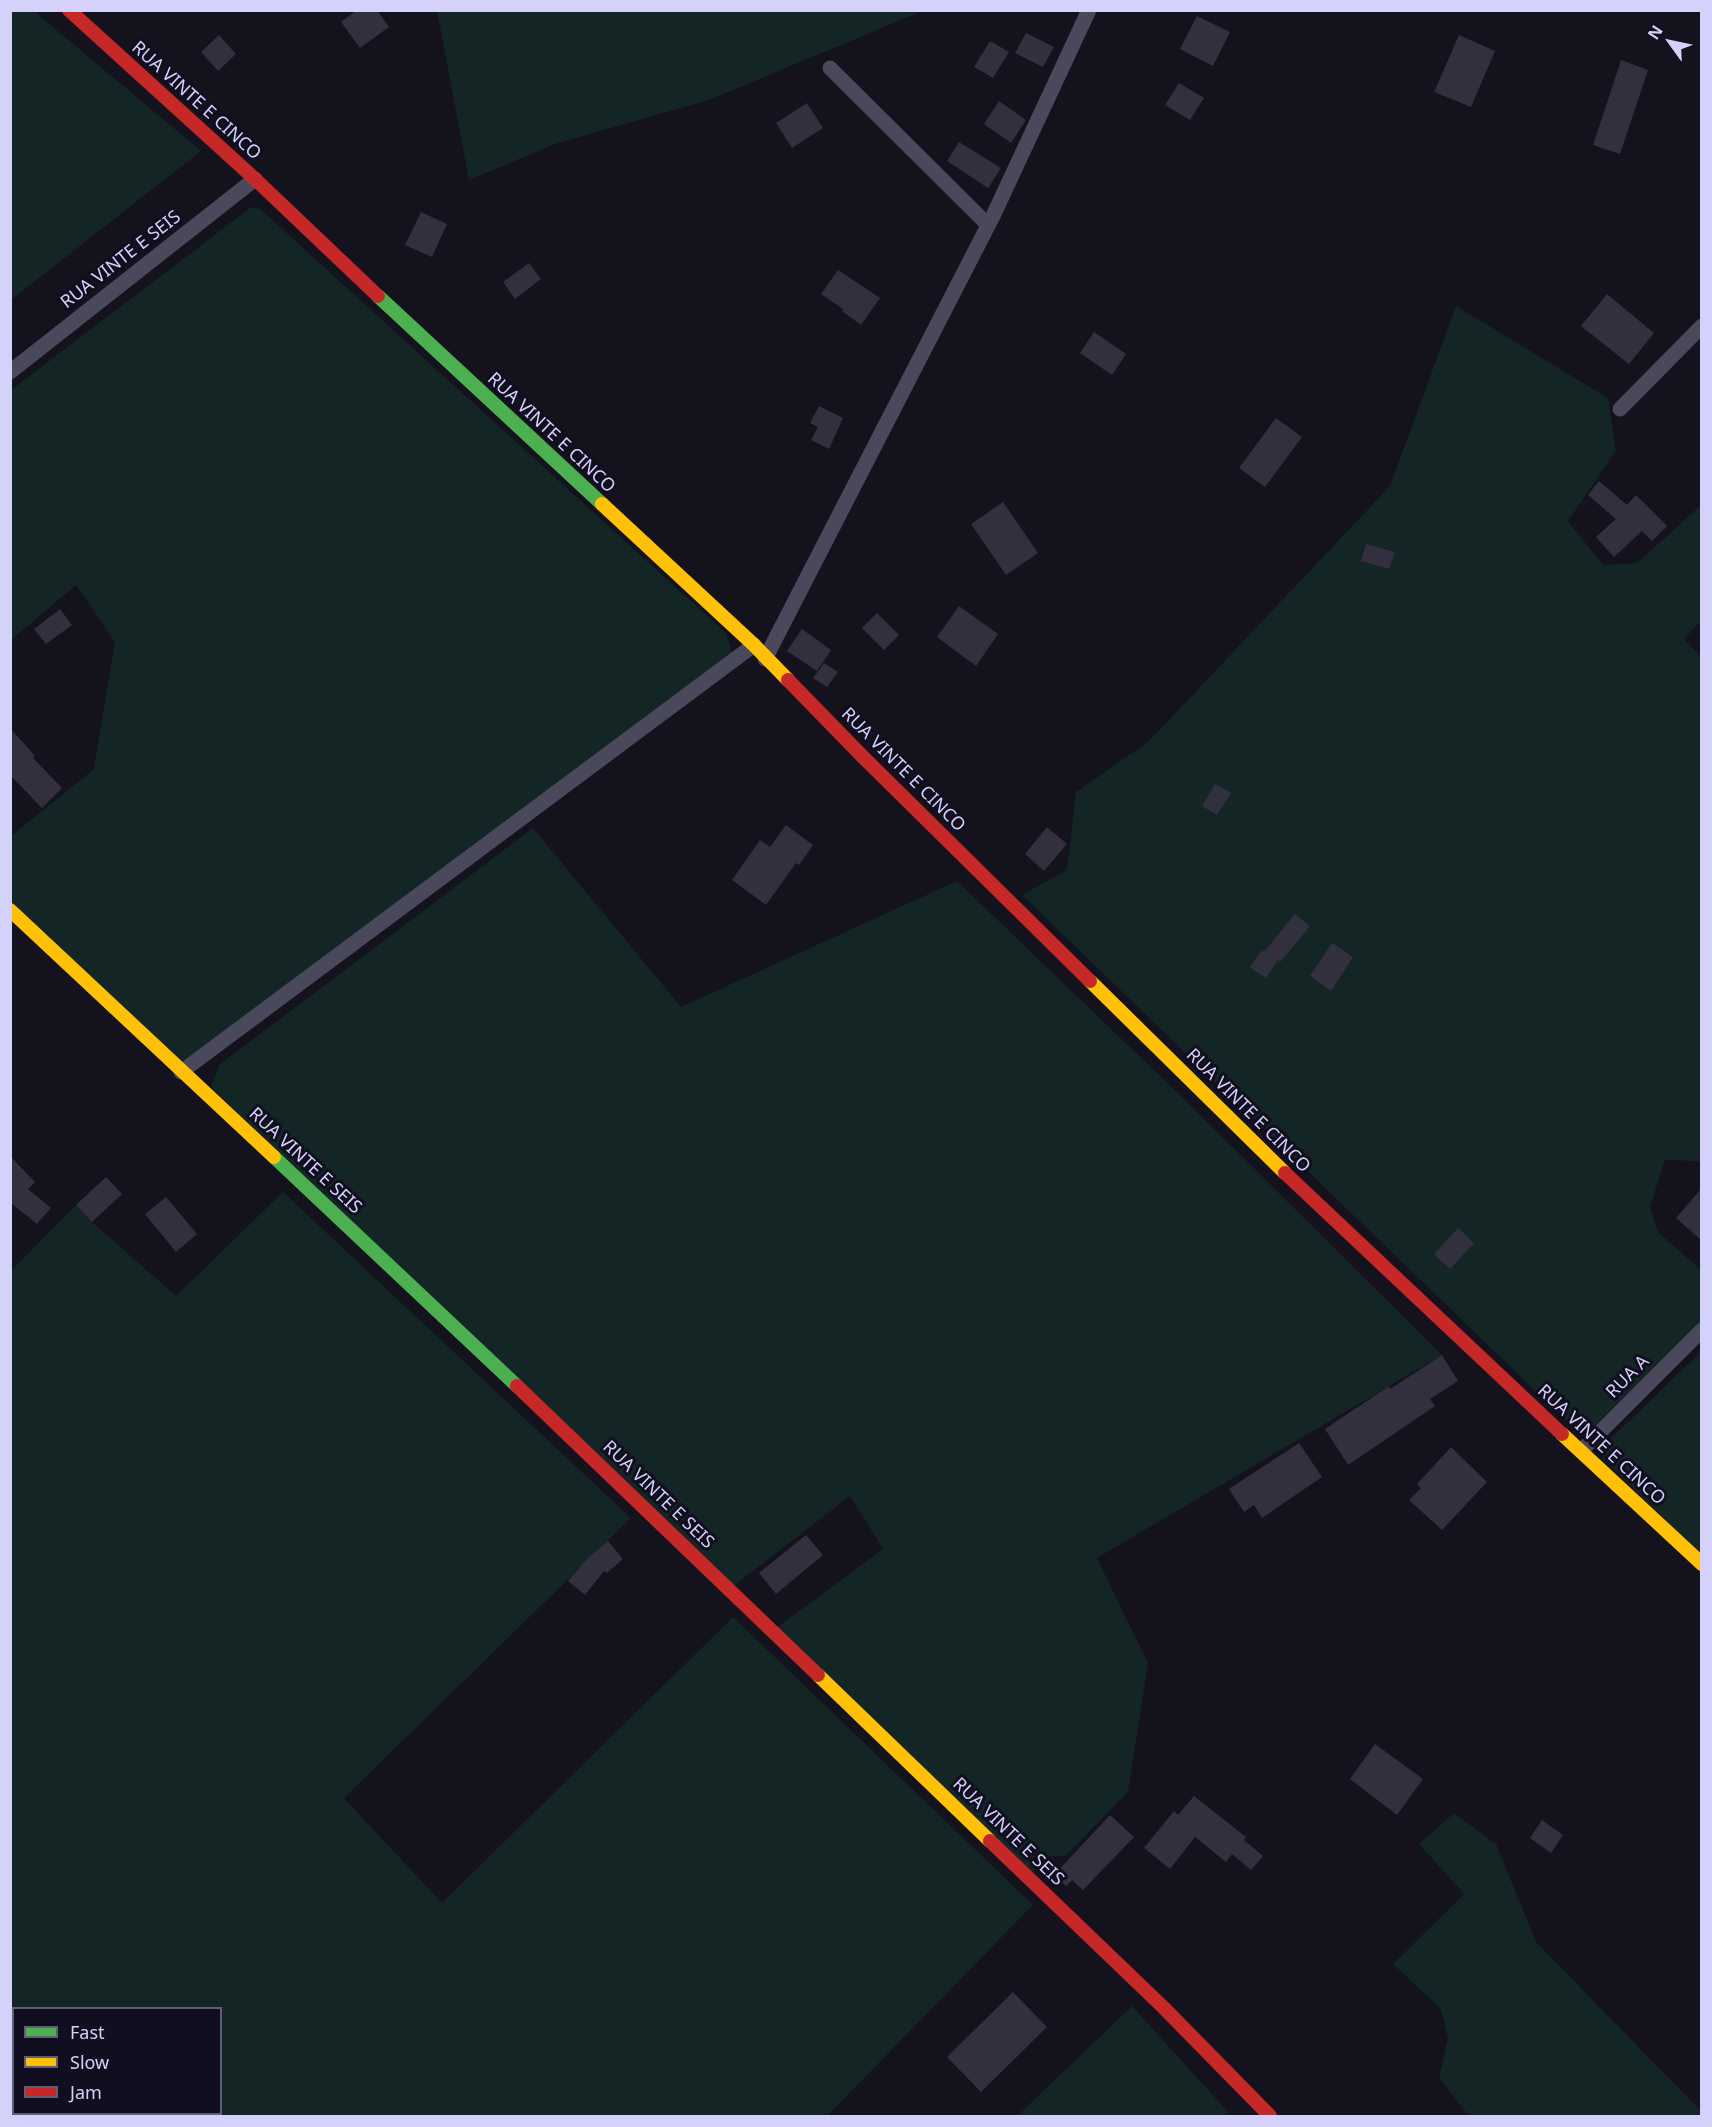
<!DOCTYPE html>
<html>
<head>
<meta charset="utf-8">
<style>
  body { margin:0 }
  #map { position:relative; width:1712px; height:2127px; overflow:hidden; background:#14121c; font-family:"Noto Sans",sans-serif }
  canvas { display:block }
  .frame { position:absolute; inset:0; border:12px solid #d4d2fa; pointer-events:none }
  .legend { position:absolute; left:12px; top:2007px; width:210px; height:108px; box-sizing:border-box; background:#110f1f; border:2px solid #5f5d77; margin:0; padding:8px 10px; list-style:none; font-size:18px; color:#d4d2fa }
  .legend li { display:flex; align-items:center; gap:12px; height:30px }
  .legend b { width:30px; border:2px solid #5f5d77 }
  .north { position:absolute; left:1640px; top:12px; width:60px; height:60px; -webkit-text-stroke:4px #110f1f; paint-order:stroke; rotate:303deg; font-size:16px; font-weight:700; line-height:24px; text-align:center; color:#d4d2fa }
  .north::after { content:''; display:block; margin:auto; width:21px; height:27px; background:#d4d2fa; clip-path:polygon(50% 0,100% 100%,50% 72%,0 100%) }
</style>
</head>
<body>
<div id="map">
<canvas width="1712" height="2127"></canvas>
<div class="frame"></div>
<ul class="legend">
<li><b style="height:8px;background:#4caf50"></b>Fast</li>
<li><b style="height:8px;background:#ffc107"></b>Slow</li>
<li><b style="height:8px;background:#c62828"></b>Jam</li>
</ul>
<div class="north">N</div>
</div>
<script>
const ctx = document.querySelector('canvas').getContext('2d');
ctx.lineJoin = 'round';
function fillPath(path, color) { ctx.fillStyle = color; ctx.fill(path, 'evenodd'); }
const shape = rows => new Path2D(rows.map(r => 'M' + r).join(''));
function trace(path, color, width, dash) { ctx.strokeStyle = color; ctx.lineWidth = width; ctx.lineCap = dash ? 'butt' : 'round'; ctx.setLineDash(dash || []); ctx.stroke(path); }
function write(font, color, halo, rows, align = 'center') {
  ctx.font = font + ' "Noto Sans",sans-serif'; ctx.lineWidth = 6; ctx.setLineDash([]); ctx.textBaseline = 'middle'; ctx.strokeStyle = halo; ctx.fillStyle = color; for (const [text, x, y, turn = 0] of rows) {
    ctx.save(); ctx.translate(x, y); ctx.rotate((+turn || 0) * Math.PI / 180); ctx.textAlign = isNaN(turn) ? turn : align; if (halo) ctx.strokeText(text, 0, 0); ctx.fillText(text, 0, 0); ctx.restore();
  }
}
fillPath(shape([
  [11,10,34,11,201,151,11,300],
  [920,10,920,12,709,100,555,144,469,180,437,11],
  [258,207,726,633,732,652,564,782,186,1066,11,905,11,836,94,769,115,642,76,585,11,640,11,390,250,208],
  [1456,306,1608,398,1616,451,1568,521,1603,565,1637,563,1701,505,1701,621,1684,639,1702,658,1701,1165,1698,1161,1665,1160,1650,1207,1658,1232,1701,1270,1701,1322,1583,1437,1022,895,1067,870,1076,792,1149,741,1390,486],
  [533,828,681,1007,957,881,1181,1096,1442,1355,1097,1558,1148,1663,1128,1792,1065,1856,1049,1856,1032,1873,776,1628,883,1549,850,1496,731,1588,211,1087,219,1065],
  [283,1192,631,1518,344,1798,442,1903,733,1617,1033,1905,827,2116,11,2116,11,1271,76,1205,92,1222,176,1296],
  [14,2008,220,2008,220,2114,14,2114],
  [1701,1352,1701,1555,1603,1459,1604,1445],
  [1454,1813,1496,1844,1536,1942,1701,2111,1701,2116,1469,2116,1439,2078,1448,2038,1441,2009,1393,1964,1464,1894,1419,1844],
  [1132,2006,1229,2113,1225,2116,1017,2116]
]), '#132625');
fillPath(shape([
  [357,10,377,10,389,27,360,48,341,22],
  [1197,16,1230,32,1213,66,1180,49],
  [1026,33,1054,47,1043,67,1015,53],
  [219,35,236,54,218,71,201,52],
  [1459,35,1495,51,1471,107,1434,92],
  [990,41,1009,52,993,78,974,67],
  [1621,60,1648,70,1620,154,1593,145],
  [1179,83,1204,98,1190,120,1165,105],
  [999,101,1026,120,1011,143,984,124],
  [807,103,823,128,792,148,776,123],
  [959,142,1001,168,988,188,947,161],
  [421,212,447,224,432,257,405,245],
  [529,263,541,279,515,299,503,282],
  [838,270,880,298,861,325,842,311,843,309,821,294],
  [1607,294,1654,333,1629,364,1581,326],
  [1094,332,1126,354,1112,375,1080,353],
  [819,406,843,418,829,449,811,440,818,427,810,423],
  [1276,418,1302,437,1265,487,1239,468],
  [1599,481,1627,505,1636,495,1667,526,1652,541,1642,531,1614,557,1596,537,1616,519,1588,495],
  [1003,502,1038,553,1006,575,971,524],
  [1366,544,1395,552,1389,569,1361,561],
  [959,606,998,634,976,666,937,637],
  [60,609,72,625,46,644,34,629],
  [877,613,899,635,884,650,862,628],
  [802,629,831,650,817,671,787,651],
  [824,663,838,672,827,687,813,678],
  [10,728,35,756,33,758,62,788,42,808,10,775],
  [1215,784,1231,793,1217,815,1202,806],
  [786,825,813,845,799,865,796,863,766,905,732,880,760,840,770,847],
  [1047,827,1067,844,1044,871,1025,854],
  [1295,914,1310,926,1280,962,1278,960,1266,978,1250,967,1262,950,1264,952],
  [1332,943,1353,957,1331,991,1310,976],
  [10,1156,35,1182,28,1189,51,1208,37,1224,12,1204,10,1206],
  [106,1177,122,1194,92,1222,76,1205],
  [1701,1189,1701,1240,1676,1218],
  [166,1197,197,1234,176,1252,145,1214],
  [1458,1228,1474,1243,1450,1269,1434,1254],
  [1442,1355,1458,1381,1430,1399,1435,1406,1348,1465,1325,1429,1389,1386,1390,1389],
  [1299,1443,1322,1477,1262,1518,1254,1505,1244,1512,1229,1489],
  [1451,1447,1487,1482,1442,1530,1409,1500,1421,1488,1417,1484],
  [806,1535,823,1555,776,1594,759,1573],
  [608,1541,623,1559,607,1573,604,1571,585,1595,568,1581,589,1557],
  [1375,1744,1423,1779,1397,1815,1350,1779],
  [1194,1796,1246,1837,1244,1840,1263,1856,1251,1870,1232,1854,1226,1862,1195,1837,1170,1869,1144,1848,1174,1811,1178,1815],
  [1110,1815,1134,1837,1083,1890,1072,1880,1066,1886,1054,1875],
  [1542,1820,1563,1835,1551,1853,1530,1838],
  [1013,1992,1047,2027,981,2092,947,2057]
]), '#32303e');
trace(shape([
  [830,68,988,225],
  [10,372,255,179],
  [1620,409,1702,326],
  [765,659,993,216,1089,10],
  [181,1072,754,645],
  [1581,1451,1702,1330]
]), '#49495b', 15);
trace(shape([
  [378,296,602,504],
  [274,1157,517,1386]
]), '#4caf50', 14);
trace(shape([
  [602,504,754,645,788,680],
  [10,910,274,1157],
  [1090,981,1285,1173],
  [1562,1434,1702,1564],
  [818,1675,990,1841]
]), '#ffc107', 14);
trace(shape([
  [69,10,255,179,378,296],
  [788,680,862,756,1090,981],
  [1285,1173,1562,1434],
  [517,1386,818,1675],
  [990,1841,1164,2008,1270,2116]
]), '#c62828', 14);
write('18px', '#d4d2fa', '#110f1f', [
  ["RUA VINTE E CINCO",196,101,42],
  ["RUA VINTE E SEIS",121,260,-38],
  ["RUA VINTE E CINCO",551,433,43],
  ["RUA VINTE E CINCO",903,770,45],
  ["RUA VINTE E CINCO",1248,1111,45],
  ["RUA VINTE E SEIS",305,1161,43],
  ["RUA A",1628,1377,-45],
  ["RUA VINTE E CINCO",1601,1445,43],
  ["RUA VINTE E SEIS",658,1495,44],
  ["RUA VINTE E SEIS",1008,1832,44]
]);
</script>
</body>
</html>
